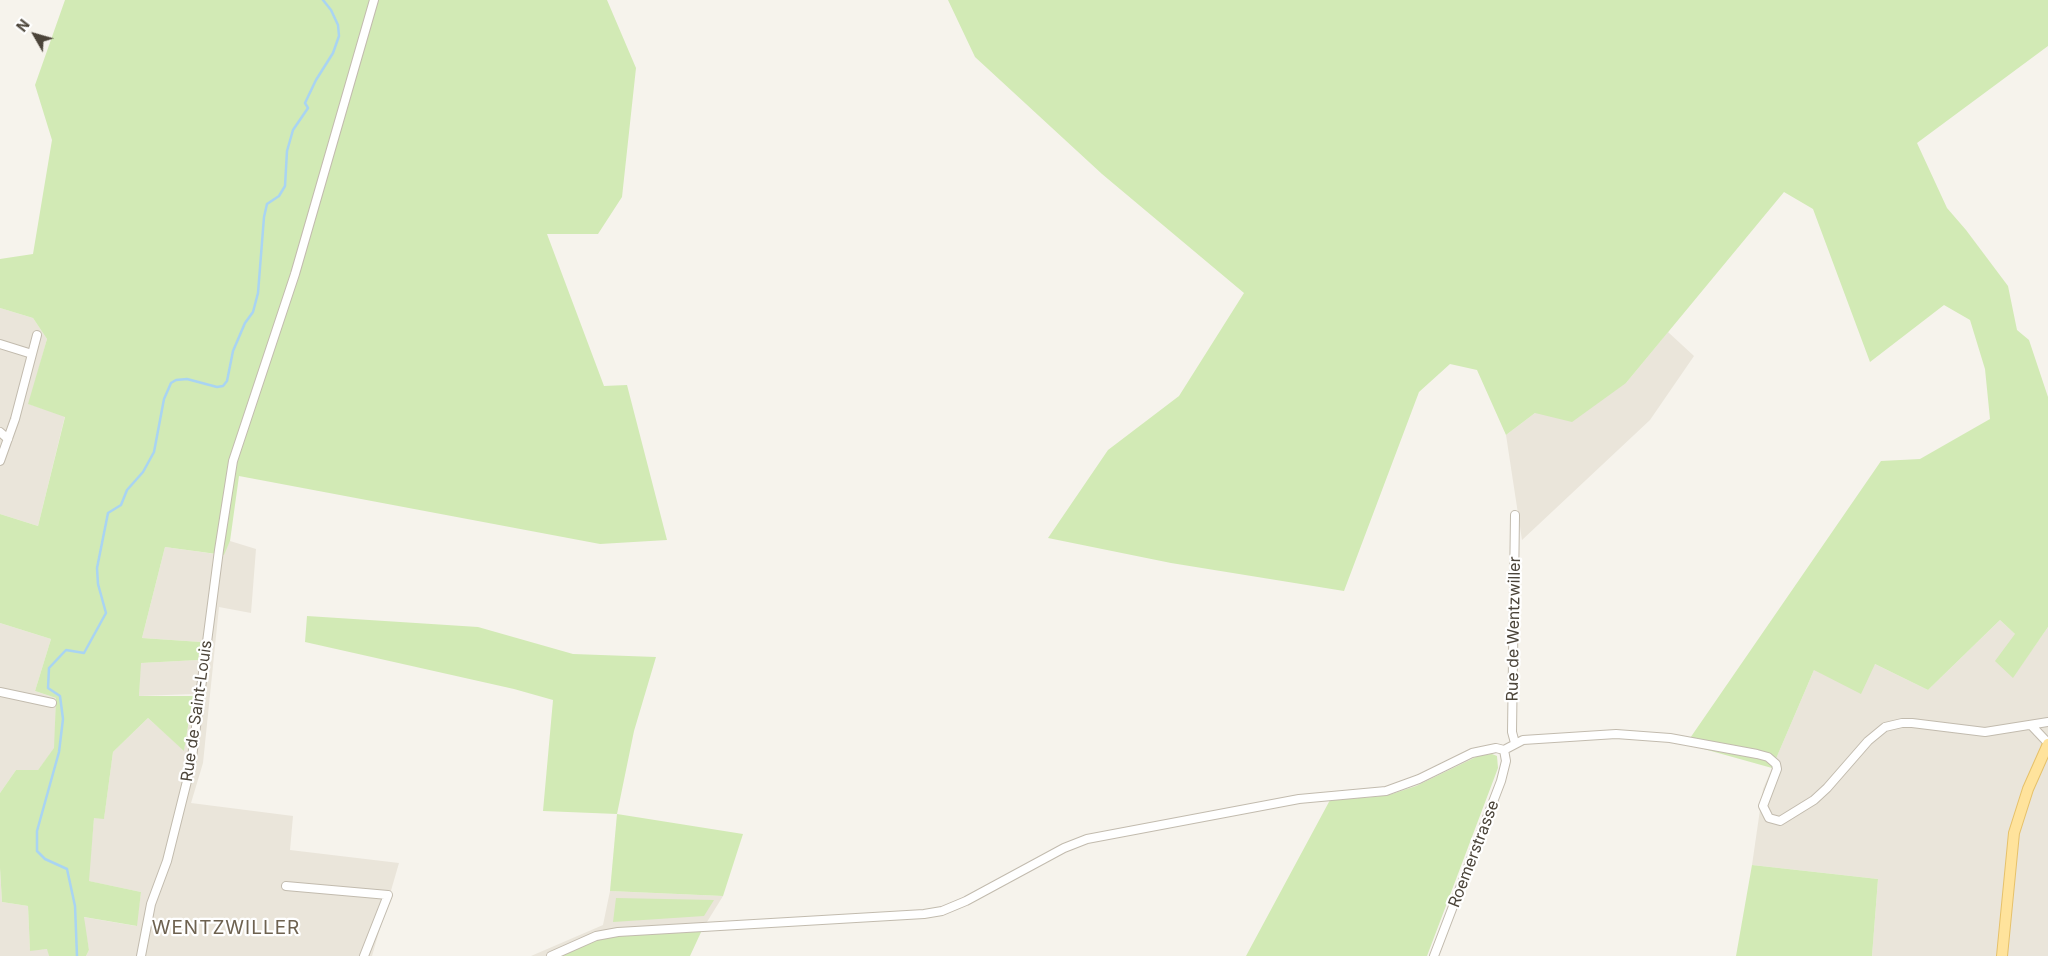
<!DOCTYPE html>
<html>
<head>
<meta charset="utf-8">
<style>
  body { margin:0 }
  #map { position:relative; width:2048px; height:956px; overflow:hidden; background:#f6f3ec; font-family:Inter,sans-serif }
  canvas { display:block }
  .north { position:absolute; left:10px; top:10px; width:50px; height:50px; -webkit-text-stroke:4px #fff; paint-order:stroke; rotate:308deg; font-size:14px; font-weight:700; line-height:20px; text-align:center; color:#4b4439 }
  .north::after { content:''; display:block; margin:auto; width:18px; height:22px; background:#4b4439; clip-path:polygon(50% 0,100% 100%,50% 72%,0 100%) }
</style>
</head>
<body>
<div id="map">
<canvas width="2048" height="956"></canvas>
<div class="north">N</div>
</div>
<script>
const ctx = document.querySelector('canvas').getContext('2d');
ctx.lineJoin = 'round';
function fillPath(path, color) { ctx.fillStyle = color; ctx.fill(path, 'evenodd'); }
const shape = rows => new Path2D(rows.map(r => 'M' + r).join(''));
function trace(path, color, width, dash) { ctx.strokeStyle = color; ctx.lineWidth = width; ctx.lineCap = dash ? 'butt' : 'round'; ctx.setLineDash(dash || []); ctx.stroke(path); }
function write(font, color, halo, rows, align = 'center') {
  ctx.font = font + ' Inter,sans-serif'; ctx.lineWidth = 4.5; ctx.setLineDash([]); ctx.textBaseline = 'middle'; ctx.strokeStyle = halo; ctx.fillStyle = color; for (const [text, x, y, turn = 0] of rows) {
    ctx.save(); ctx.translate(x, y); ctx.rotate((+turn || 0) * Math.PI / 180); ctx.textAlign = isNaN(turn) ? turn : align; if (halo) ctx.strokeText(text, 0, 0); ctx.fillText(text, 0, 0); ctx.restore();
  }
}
fillPath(shape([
  [0,308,33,318,47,339,29,404,65,416,38,526,0,514],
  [1668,332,1694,356,1650,420,1522,540,1506,435,1535,413,1626,383],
  [230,541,256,549,251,613,219,607,203,763,191,803,293,816,290,850,399,863,372,956,86,956,89,950,83,917,136,926,141,892,88,881,94,818,104,818,113,752,148,718,184,750,194,694,139,696,140,663,198,660,201,642,142,638,165,547,223,555],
  [2000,620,2015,634,2013,677,2048,627,2048,956,1872,956,1878,879,1752,865,1763,789,1814,670,1875,664,1928,690],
  [0,623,51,639,35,691,56,698,55,748,38,770,16,770,0,793],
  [0,868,2,902,28,906,30,950,48,949,49,956,0,956],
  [610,891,723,896,702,930,610,934,561,956,531,956,603,925]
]), '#eae5da');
fillPath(shape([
  [65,0,607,0,636,68,622,197,598,234,547,234,604,386,627,385,667,540,600,544,239,476,230,541,224,555,165,547,142,638,201,642,198,660,141,663,139,696,193,696,184,751,148,718,113,752,104,819,94,818,89,881,141,892,137,926,84,917,89,950,86,956,49,956,47,949,30,951,28,906,2,902,0,868,0,793,16,770,38,770,54,748,56,698,35,691,51,639,0,623,0,514,38,526,65,417,28,404,47,339,33,318,0,308,0,259,33,254,52,140,35,85],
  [948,0,2048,0,2048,46,1917,143,1947,208,1966,230,2008,286,2017,330,2029,340,2048,397,2048,627,2013,678,1995,661,2015,634,2000,620,1928,690,1875,664,1861,694,1814,670,1772,768,1686,744,1881,461,1920,459,1990,419,1985,369,1970,320,1944,305,1870,362,1813,209,1784,192,1626,383,1572,422,1535,413,1506,435,1477,370,1450,364,1419,392,1344,591,1171,563,1048,538,1108,450,1179,396,1244,293,1102,174,975,57],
  [307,616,478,627,573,654,656,657,634,731,617,814,743,834,723,896,610,891,617,814,543,811,553,700,514,689,305,642],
  [1492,754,1497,756,1498,768,1427,956,1246,956,1330,800,1373,797,1392,794,1416,786,1480,755],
  [1752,865,1878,879,1872,956,1736,956],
  [616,898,714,900,704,916,613,922],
  [702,930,690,956,561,956,610,934]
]), '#d2eab5');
trace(shape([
  [77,956,75,906,67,869,45,859,37,851,37,831,59,752,63,719,60,696,48,688,49,668,66,650,84,653,106,613,98,584,97,568,108,513,121,505,127,490,143,472,154,452,164,399,171,383,176,380,187,379,217,387,223,386,227,381,233,351,245,323,253,312,258,293,264,217,267,204,279,196,285,186,287,151,293,130,308,108,305,103,316,80,333,53,339,36,338,25,331,10,323,0]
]), '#a9d4f2', 2.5);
const minor = shape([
  [0,344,32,354],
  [0,432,8,439],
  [0,461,15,419,37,335],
  [0,692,52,703],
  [2031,725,2048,743],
  [1515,743,1512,732,1515,515],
  [286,886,388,895,364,956],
  [141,956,151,904,167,861,191,765,219,550,233,461,295,274,374,0],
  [551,956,596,936,618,932,924,914,942,911,966,901,1064,848,1087,839,1299,799,1386,791,1419,779,1472,753,1496,748,1504,750,1523,740,1616,734,1670,738,1757,754,1768,757,1776,764,1777,769,1763,806,1769,818,1780,821,1814,800,1827,788,1868,741,1885,727,1902,723,1912,723,1985,732,2048,722],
  [1434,956,1501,781,1506,761,1504,750]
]);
const major = shape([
  [2002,956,2014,833,2028,789,2048,744]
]);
trace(minor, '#c2bbae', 10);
trace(major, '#e6c16a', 12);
trace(minor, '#fff', 8);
trace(major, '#ffe39c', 10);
write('16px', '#4b4439', '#fff', [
  ["Rue de Wentzwiller",1514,629,-89],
  ["Rue de Saint-Louis",197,711,-82],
  ["Roemerstrasse",1474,854,-69]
]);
ctx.letterSpacing = '1px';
write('19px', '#6e6250', '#fff', [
  ["WENTZWILLER",226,928]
]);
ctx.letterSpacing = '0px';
</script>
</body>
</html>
